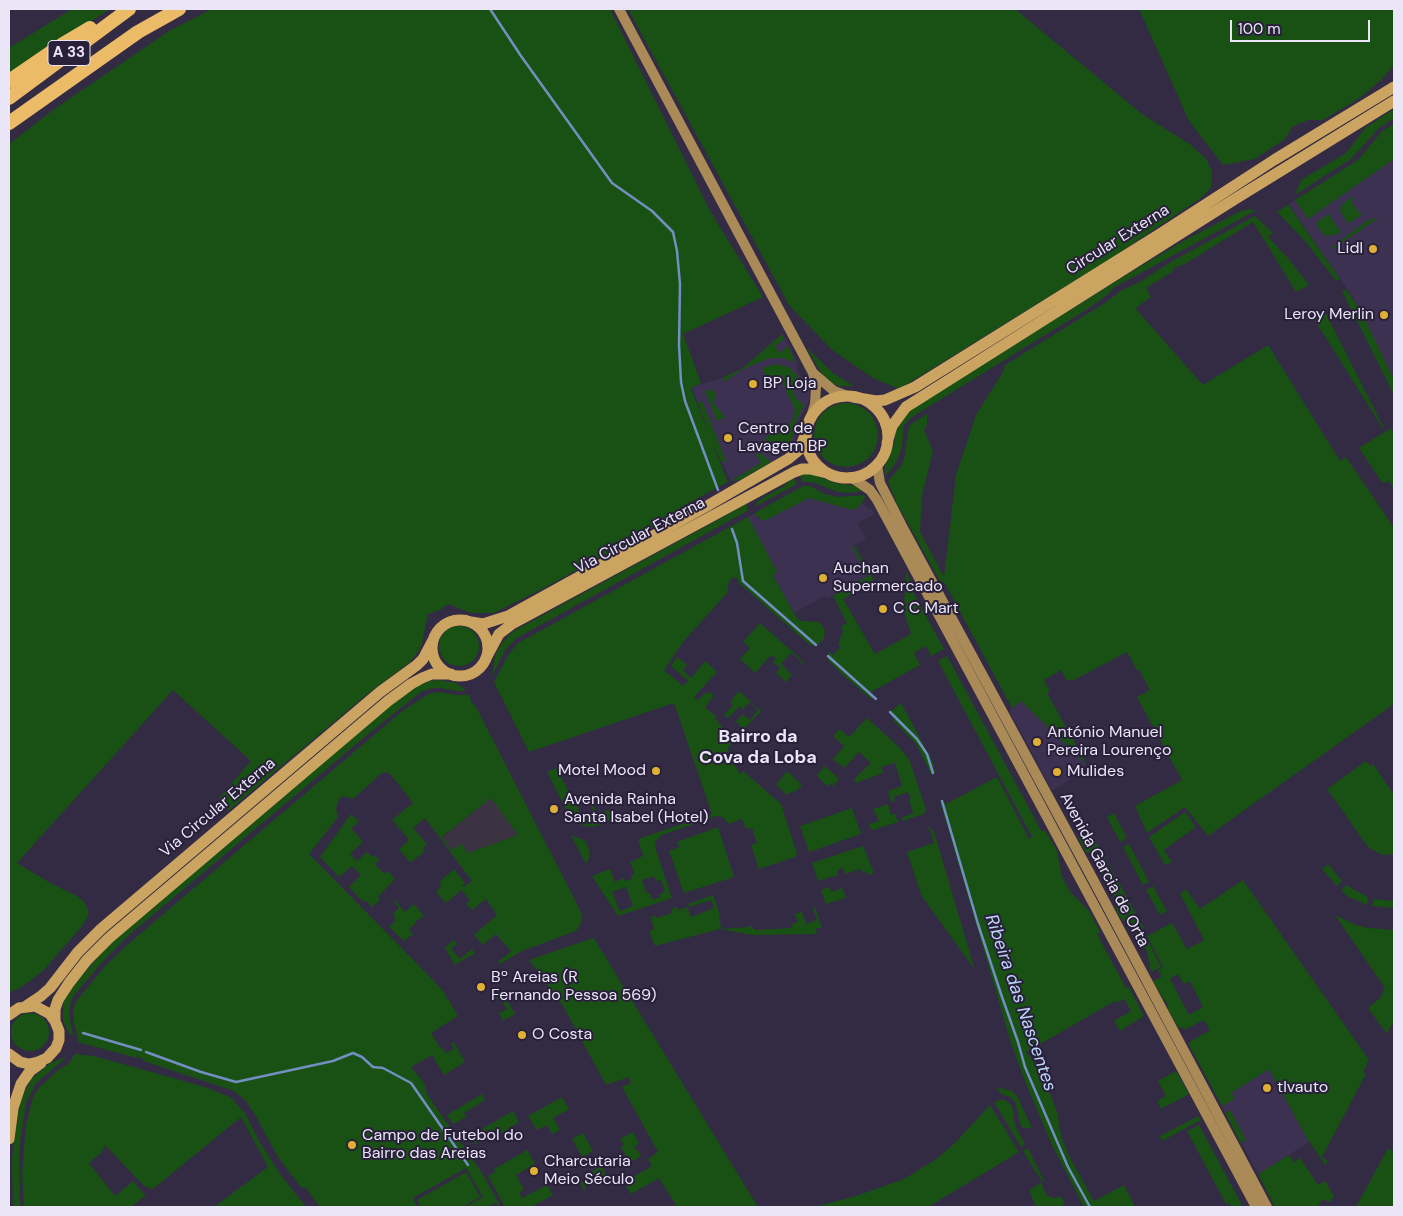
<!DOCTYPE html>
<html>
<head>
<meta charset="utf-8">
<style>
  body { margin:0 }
  #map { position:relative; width:1403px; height:1216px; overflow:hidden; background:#332a44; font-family:"DM Sans",sans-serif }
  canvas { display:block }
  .frame { position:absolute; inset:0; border:10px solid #eae5f7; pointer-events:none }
  .scale { position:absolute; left:1230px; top:20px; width:140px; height:22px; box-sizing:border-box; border:2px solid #eae5f7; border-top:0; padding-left:6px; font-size:15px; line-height:18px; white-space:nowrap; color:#eae5f7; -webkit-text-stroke:4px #29203a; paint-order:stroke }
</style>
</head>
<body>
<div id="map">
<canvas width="1403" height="1216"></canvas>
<div class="frame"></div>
<div class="scale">100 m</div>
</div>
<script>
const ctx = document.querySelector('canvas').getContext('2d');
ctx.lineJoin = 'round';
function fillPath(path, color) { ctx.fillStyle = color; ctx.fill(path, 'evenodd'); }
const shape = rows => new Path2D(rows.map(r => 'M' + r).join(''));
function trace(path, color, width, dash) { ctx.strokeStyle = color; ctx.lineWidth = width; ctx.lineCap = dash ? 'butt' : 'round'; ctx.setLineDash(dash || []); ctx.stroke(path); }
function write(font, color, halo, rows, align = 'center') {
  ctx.font = font + ' "DM Sans",sans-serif'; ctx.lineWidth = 4; ctx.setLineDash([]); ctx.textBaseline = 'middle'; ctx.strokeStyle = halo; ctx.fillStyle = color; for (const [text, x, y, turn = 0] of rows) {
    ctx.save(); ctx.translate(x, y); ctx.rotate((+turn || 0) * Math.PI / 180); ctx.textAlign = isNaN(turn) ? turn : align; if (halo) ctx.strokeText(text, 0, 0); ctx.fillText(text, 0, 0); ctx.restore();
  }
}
fillPath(shape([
  [1394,159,1394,380,1354,299,1289,204,1295,200,1308,219],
  [783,333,798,364,796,371,805,380,810,393,809,401,800,418,796,437,791,447,782,452,771,463,740,480,731,481,712,441,692,387,722,378,743,368],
  [809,498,850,509,860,506,862,503,869,509,871,508,875,514,857,523,866,539,852,546,868,576,827,599,825,596,794,613,773,574,777,572,748,517,755,513,759,519,766,520],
  [1021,701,1087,765,1069,780,1052,791,1009,710],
  [1269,1069,1309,1142,1258,1174,1219,1101]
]), '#3d3152');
fillPath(shape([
  [491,798,518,835,468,853,452,851,442,838]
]), '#3c3342');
fillPath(shape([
  [72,9,110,9,9,75,9,48],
  [212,9,610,9,710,211,763,297,683,334,701,383,691,388,711,440,698,402,702,401,726,461,722,463,711,441,728,482,683,506,660,524,544,588,494,613,471,613,448,604,440,610,428,614,422,643,419,650,410,662,366,695,228,811,219,798,251,761,173,690,17,863,52,884,77,896,84,902,88,909,88,916,82,926,43,971,23,986,9,993,9,144,53,110,169,31],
  [628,9,1015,9,1142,114,1191,145,1207,160,1212,172,1211,188,1201,198,1113,257,899,389,873,378,832,350,789,305],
  [1139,9,1394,9,1394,65,1382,79,1361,97,1323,120,1308,120,1292,127,1285,139,1255,159,1223,165,1189,121],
  [1394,109,1394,118,1379,128,1351,159,1295,195,1301,180,1346,153,1366,127],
  [1394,124,1394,159,1308,219,1295,200,1358,160,1382,131],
  [1353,197,1354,199,1351,202,1360,214,1364,213,1349,223,1346,221,1340,210,1342,204],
  [1289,204,1290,207,1340,279,1336,281,1305,241,1277,212],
  [1250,209,1255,211,1115,287,1102,299,1086,310,912,417,904,425,902,447,897,461,885,477,885,466,894,445,896,426,902,415,1131,272,1187,239,1241,211],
  [1329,214,1339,230,1342,232,1334,235,1326,236,1318,228,1316,223],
  [1255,216,1273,233,1268,237,1287,257,1309,285,1296,292,1253,222,1185,264,1175,267,1172,272,1146,288,1151,297,1137,307,1136,309,1203,385,1268,345,1340,461,1346,457,1394,528,1394,704,1208,836,1185,807,1147,833,1135,806,1182,780,1137,697,1150,690,1139,670,1137,670,1127,652,1072,681,1071,679,1067,681,1061,670,1044,680,1050,691,1047,693,1087,765,1021,701,1012,708,944,582,940,581,897,504,888,481,900,467,904,459,909,426,914,422,927,414,927,424,924,430,933,451,922,496,920,532,944,577,956,475,976,415,1003,372,1005,365,1108,301,1120,291,1138,283,1174,260],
  [1378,218,1333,249,1331,248,1368,220],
  [1346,289,1361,311,1394,380,1394,395,1342,291],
  [1324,310,1384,428,1383,429,1313,317],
  [782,334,784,339,775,346,780,353,788,346,795,361,794,362,783,358,770,358,743,369,725,381,722,378,743,368],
  [806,347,833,373,854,386,838,386,825,379],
  [776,364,788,367,792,369,792,371,798,376,794,383,793,391,797,400,804,405,797,419,791,442,783,449,777,450,778,452,773,451,767,446,765,443,765,438,792,422,795,409,781,380,770,385,762,368],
  [705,390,709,390,715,392,714,404,725,417,717,421],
  '814 435a32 32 0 1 1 64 0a32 32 0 1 1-64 0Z',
  [1391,428,1394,435,1394,489,1389,481,1383,483,1381,481,1359,448],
  [758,452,771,462,740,480,731,481,761,463,756,454],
  [799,474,813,474,835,483,856,486,862,491,850,493,838,492,812,482,803,482],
  [793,477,797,484,754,507,759,500,784,486],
  [803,486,810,486,824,494,839,497,864,495,865,498,860,506,853,510,809,498,766,520,762,520,756,515,755,513],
  [747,504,747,511,517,638,505,650,492,677,495,655,502,643,512,632],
  [748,517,777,572,773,575,796,617,801,621,819,622,825,630,824,638,819,644,811,646,738,582,738,579,733,577,729,582,727,593,683,642,664,670,683,686,688,681,671,666,677,657,687,665,683,670,691,678,705,661,717,672,694,697,698,700,704,694,710,692,714,696,705,707,717,717,715,718,733,742,728,748,729,756,740,774,743,771,781,804,797,854,795,857,759,869,751,845,757,843,752,828,746,829,742,819,729,824,723,817,716,816,662,835,657,839,655,845,656,850,672,898,618,916,592,876,610,869,615,882,624,878,619,866,625,881,632,879,631,875,635,874,630,862,643,856,638,839,712,814,674,703,529,752,494,682,508,655,518,643],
  [654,876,656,881,661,880,665,891,663,891,663,893,659,895,660,897,653,900,650,893,647,894,642,880],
  [626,887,633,906,620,911,612,892],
  [854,545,874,580,843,599,875,654,911,634,904,611,906,572,916,590,913,592,944,649,931,656,926,646,914,653,920,665,871,692,873,697,871,699,842,674,828,660,827,657,830,652,833,655,841,647,838,644,843,631,841,626,847,623,833,596,868,576,852,546],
  [760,623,804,662,800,666,802,662,791,653,781,664,792,675,786,682,776,673,780,668,773,662,776,659,771,655,756,672,754,672,740,659,750,648,743,642],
  '439 646a20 20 0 1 1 40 0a20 20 0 1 1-40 0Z',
  [947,656,1042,832,1045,830,1057,851,1062,877,1071,893,1089,911,1100,932,1097,934,1126,988,1129,987,1144,1016,1120,1031,1114,1021,1131,1011,1124,999,1116,1003,1115,1001,1026,1052,1041,1071,1046,1082,1058,1115,1059,1126,1063,1141,1069,1156,1094,1201,1124,1185,1135,1207,1084,1207,1052,1145,1026,1084,1011,1043,940,801,943,801,946,804,997,777,1029,839,1032,837,938,661],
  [439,680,456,683,465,689,464,691,459,691,440,688,432,688,421,692,373,730,129,935,104,960,75,994,71,1001,69,1013,73,1036,69,1033,63,1021,63,1003,74,985,110,943,396,701,414,688,429,681],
  [739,691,761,711,744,729,736,722,742,714,750,720,758,710,750,702,743,709,740,706,728,718,724,715,733,705,730,702],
  [439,692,457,695,470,695,471,702,476,707,581,912,582,921,576,931,522,951,500,964,498,962,511,951,496,934,483,945,474,935,497,915,486,899,472,910,466,904,470,900,461,890,446,903,436,892,442,885,439,882,454,869,465,883,462,885,464,887,472,881,425,818,413,828,427,844,423,848,425,851,410,863,399,849,409,840,392,820,413,803,391,775,387,772,382,773,353,799,343,796,339,799,336,808,338,817,309,854,431,978,445,993,446,999,447,997,458,1016,431,1033,441,1049,443,1048,446,1053,454,1049,451,1044,454,1042,465,1062,444,1075,432,1055,411,1067,426,1085,426,1092,428,1096,482,1173,501,1207,499,1207,496,1203,487,1207,466,1207,483,1197,466,1168,413,1198,417,1207,320,1207,306,1188,301,1187,293,1177,278,1157,254,1113,246,1101,234,1091,144,1061,140,1057,137,1058,81,1043,78,1041,74,1022,73,1013,74,1007,77,1000,106,965,127,945,401,712,428,694],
  [491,798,518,835,468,853,461,844,451,850,442,837],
  [901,703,933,762,935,773,931,774,916,744,893,720,895,717,890,712],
  [867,718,899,747,909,759,926,810,924,814,902,821,901,818,913,813,909,800,911,799,908,792,894,797,895,801,891,802,888,791,902,786,895,763,881,767,883,773,856,783,854,779,871,763,859,752,844,768,833,759,844,746,833,736,840,729,849,737],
  [1366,761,1370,766,1373,764,1394,795,1394,854,1382,855,1368,847,1327,789],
  [825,766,839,779,833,786,830,783,827,787,817,775],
  [556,768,583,818,594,815,591,806,593,805,596,814,613,809,614,814,613,819,603,824,590,827,575,823,571,819,547,772],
  [787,771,802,785,794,793,792,791,787,795,776,785],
  [888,804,891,815,895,814,898,822,873,830,871,829,869,824,879,821,873,809],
  [852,808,861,834,809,852,800,826],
  [1185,812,1196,827,1164,850,1172,862,1165,865,1149,837],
  [1114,813,1127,838,1120,842,1107,817],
  [351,814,359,822,351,828,363,842,350,854,357,861,367,852,372,857,374,855,379,860,375,864,384,874,388,871,395,879,378,897,380,900,371,908,370,904,367,901,362,901,349,887,361,875,352,866,339,877,320,857],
  [718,827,734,877,684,893,669,851,679,847,677,842],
  [925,827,931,828,934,832,975,970,921,895,907,852,934,843,930,830],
  [1090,831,1144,928,1135,933,1121,918,1115,908,1119,905,1090,852,1086,853,1078,837],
  [571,835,584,840,588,847,590,856,586,864],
  [1129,844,1149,882,1143,885,1123,847],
  [863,846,874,873,868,875,867,871,863,873,861,869,845,874,843,868,837,870,838,875,818,881,812,863],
  [1328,864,1342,881,1337,886,1322,869],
  [1243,880,1369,1060,1363,1072,1366,1074,1322,1157,1328,1161,1325,1165,1310,1142,1309,1142,1269,1069,1231,1093,1235,1099,1222,1106,1188,1043,1210,1030,1204,1020,1186,1029,1178,1027,1168,1009,1167,1003,1164,1000,1153,981,1162,977,1158,970,1163,967,1147,936,1172,923,1187,949,1204,940,1180,894,1186,889,1200,909],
  [1178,974,1184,984,1190,981,1203,1007,1189,1015,1170,979],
  [1346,885,1368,897,1367,905,1347,896,1341,891],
  [1153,886,1167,911,1160,915,1146,890],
  [830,887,831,892,842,888,846,898,826,904,821,890],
  [713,895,719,912,721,929,749,927,750,925,755,930,792,928,792,924,798,922,795,914,802,912,806,924,817,920,813,908,815,907,822,928,816,928,817,934,752,935,720,929,655,946,649,931,654,929,651,917,644,918,652,916,653,917,656,916,657,918,672,913,671,909,677,907,678,910,687,907,691,917,714,908,711,900,689,907,688,904],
  [1374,899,1394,901,1394,908,1372,906],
  [395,900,405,912,414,904,424,916,415,922,416,923,409,929,413,934,404,941,389,927,396,920,393,914,399,908,393,901],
  [1335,915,1356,925,1368,928,1394,930,1394,1020,1387,1034,1368,1008,1380,998,1385,988],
  [1146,937,1161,967,1151,972,1147,952,1141,940],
  [593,938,595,940,758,1207,677,1207,659,1178,631,1194,624,1182,652,1166,648,1159,658,1152,622,1087,631,1083,629,1077,606,1085,563,1006,529,960],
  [454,940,457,944,451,949,460,959,472,949,475,953,455,965,445,948],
  [497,992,502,992,515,1014,503,1021,499,1013,507,1009,500,997,494,1000,492,995],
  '11 1032a19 19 0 1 1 38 0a19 19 0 1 1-38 0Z',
  [75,1054,93,1056,123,1064,205,1087,230,1097,245,1113,259,1141,280,1174,306,1207,214,1207,268,1167,241,1117,153,1189,144,1186,105,1145,103,1151,89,1163,115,1196,133,1181,144,1194,147,1194,131,1207,24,1207,22,1175,26,1125,33,1097,39,1088,58,1070,68,1064],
  [63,1058,66,1058,36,1083,26,1103,19,1151,20,1207,13,1207,12,1160,17,1116,21,1100,31,1079,38,1073,50,1063],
  [1176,1071,1189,1094,1161,1109,1157,1101,1166,1096,1158,1081],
  [1001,1088,1012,1091,1017,1096,1032,1128,1023,1128,1020,1124,1016,1104,1011,1097,1003,1095,996,1089],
  [482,1094,485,1100,464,1113,466,1117,453,1124,447,1115],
  [562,1097,569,1109,553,1118,560,1130,552,1134,547,1125,537,1130,528,1116],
  [1000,1100,1005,1100,1012,1106,1015,1126,1025,1144,1021,1147,994,1102],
  [990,1105,1019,1152,928,1207,814,1207,856,1196,904,1179,935,1160,957,1141],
  [1230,1110,1246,1140,1241,1143,1225,1113],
  [513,1111,519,1122,500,1134,497,1129,493,1132,491,1129,488,1131,487,1130,482,1133,485,1137,474,1144,470,1136],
  [1198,1116,1201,1120,1162,1141,1160,1136],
  [1199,1125,1243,1207,1231,1207,1229,1203,1226,1204,1187,1131],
  [633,1132,639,1144,634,1147,635,1149,637,1149,641,1156,627,1164,624,1158,626,1156,621,1147,624,1145,620,1139],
  [583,1133,593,1151,582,1157,572,1139],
  [1028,1148,1044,1181,1042,1182,1043,1189,1048,1197,1051,1196,1052,1198,1055,1198,1061,1196,1065,1204,1059,1207,1036,1207,1029,1190,1042,1182,1023,1151],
  [1388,1148,1394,1152,1394,1207,1356,1207],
  [527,1150,535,1164,516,1175,524,1190,519,1193,522,1198,547,1185,553,1195,531,1207,505,1207,488,1176,495,1172,494,1169],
  [1289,1155,1294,1162,1300,1158,1318,1185,1325,1181,1334,1196,1330,1202,1323,1199,1317,1207,1275,1207,1258,1174],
  [601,1166,608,1178,594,1186,591,1182,584,1186,586,1190,584,1191,577,1179,580,1178,583,1183,591,1178,589,1173],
  [466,1172,480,1197,462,1207,421,1207,417,1200]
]), '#195114');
trace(shape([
  [490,9,521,56,612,183,652,211,673,232,677,251,680,284,679,345,681,382,685,401,718,490],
  [732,529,737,543,743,581,816,645],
  [828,656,876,699],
  [890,712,917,739,927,754,933,773],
  [942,801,978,924,1001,994,1018,1042,1025,1067,1068,1167,1090,1207],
  [83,1033,141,1050],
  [146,1052,201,1072,236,1082,333,1061,353,1053,362,1057,373,1067,383,1068,411,1083,468,1165]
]), '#738ec1', 2.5);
trace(shape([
  [619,9,813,373,816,387,815,404,811,417],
  [813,373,834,391,847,396],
  [877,465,880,483,904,530,1089,872,1267,1207],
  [851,477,870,490,877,500,1256,1207]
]), '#aa8b58', 10);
trace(shape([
  '806 437a41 41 0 1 1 82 0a41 41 0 1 1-82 0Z',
  [853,397,876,401,885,400,915,387,1160,234,1274,160,1394,87],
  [887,443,892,426,906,407,1235,199,1394,101],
  '432 648a28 28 0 1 1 56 0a28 28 0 1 1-56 0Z',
  [471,622,483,624,508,616,707,506,788,459,799,450,806,433],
  [485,660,499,634,512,624,794,472,802,469,810,469,827,473],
  [26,1006,41,996,50,988,78,952,101,929,380,692,417,665,423,659,433,640],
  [9,1015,19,1008,35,1006,50,1014,55,1021,59,1031,59,1040,56,1048,47,1058,38,1062,29,1064,20,1062,9,1054],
  [55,1021,55,1009,58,1000,69,983,87,960,109,938,388,701,411,684,422,678,432,674,451,674],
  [9,1139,13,1108,21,1084,30,1071,41,1063]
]), '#cca461', 11);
trace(shape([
  [9,81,63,44,90,28],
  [9,98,129,9],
  [9,123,138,32,179,9]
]), '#ebbb68', 14);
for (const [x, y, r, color] of [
  [1373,249,5,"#e0b034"],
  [1384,315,5,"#e0b034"],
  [753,384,5,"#e0b034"],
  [728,438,5,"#e0b034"],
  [823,578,5,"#e0b034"],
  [883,609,5,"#e0b034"],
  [1037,742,5,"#e0b034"],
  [656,771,5,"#e0b034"],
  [1057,772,5,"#e0b034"],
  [554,809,5,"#e0b034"],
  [481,987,5,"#e0b034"],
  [522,1035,5,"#e0b034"],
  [1267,1088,5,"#e0b034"],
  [352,1145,5,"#e0b034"],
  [534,1171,5,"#e0b034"]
]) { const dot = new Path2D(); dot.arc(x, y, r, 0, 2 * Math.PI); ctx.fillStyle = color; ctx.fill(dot); trace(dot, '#29203a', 2); }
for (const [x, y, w] of [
  [69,53,42]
]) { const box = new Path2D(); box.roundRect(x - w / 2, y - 12.5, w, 25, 4); ctx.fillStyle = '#29203a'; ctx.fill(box); trace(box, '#eae5f7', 1); }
write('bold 15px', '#eae5f7', null, [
  ["A 33",69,53]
]);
write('16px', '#eae5f7', '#29203a', [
  ["Circular Externa",1118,240,-32],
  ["Via Circular Externa",640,536,-28],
  ["Via Circular Externa",218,808,-40],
  ["Avenida Garcia de Orta",1104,870,62]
]);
write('16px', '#eae5f7', '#29203a', [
  ["Lidl",1363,249,"right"],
  ["Leroy Merlin",1374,315,"right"],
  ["BP Loja",763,384],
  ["Centro de",738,429],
  ["Lavagem BP",738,447],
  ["Auchan",833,569],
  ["Supermercado",833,587],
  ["C C Mart",893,609],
  ["António Manuel",1047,733],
  ["Pereira Lourenço",1047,751],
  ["Motel Mood",646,771,"right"],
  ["Mulides",1067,772],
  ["Avenida Rainha",564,800],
  ["Santa Isabel (Hotel)",564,818],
  ["Bº Areias (R",491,978],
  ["Fernando Pessoa 569)",491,996],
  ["O Costa",532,1035],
  ["tlvauto",1277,1088],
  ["Campo de Futebol do",362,1136],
  ["Bairro das Areias",362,1154],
  ["Charcutaria",544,1162],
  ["Meio Século",544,1180]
], 'left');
write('bold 18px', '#eae5f7', '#29203a', [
  ["Bairro da",758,737],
  ["Cova da Loba",758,758]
]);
write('italic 18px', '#bdd4fa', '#29203a', [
  ["Ribeira das Nascentes",1020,1003,71]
]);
</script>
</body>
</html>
